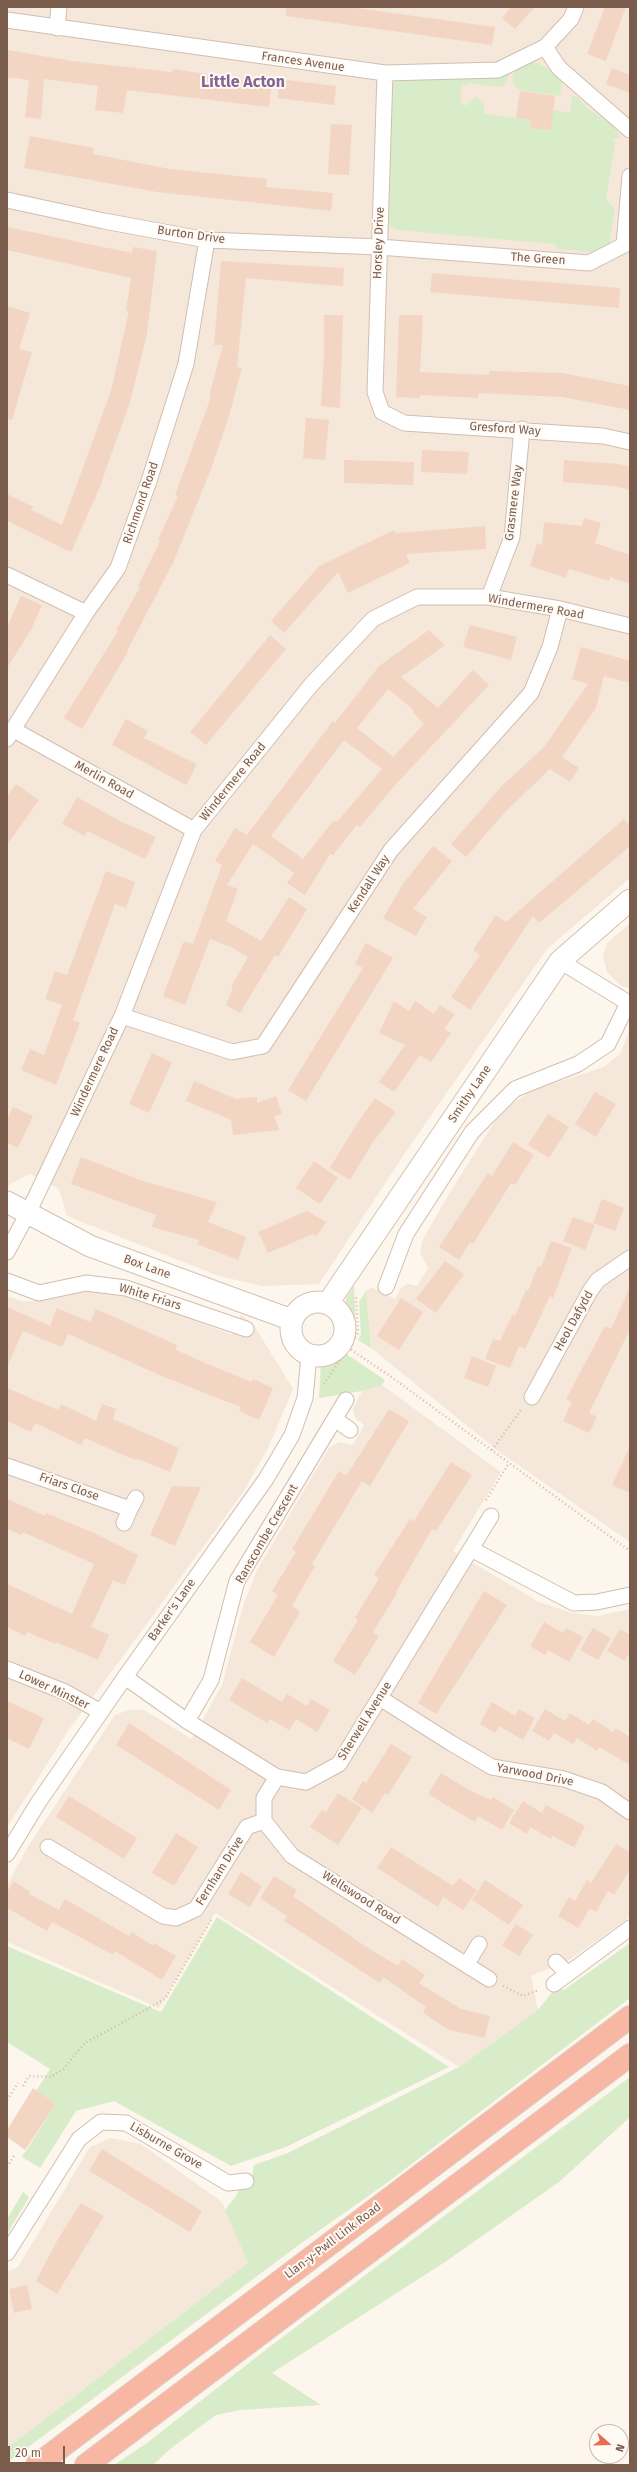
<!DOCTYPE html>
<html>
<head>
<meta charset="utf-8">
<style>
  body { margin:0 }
  #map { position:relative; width:637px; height:2472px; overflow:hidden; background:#fdf6ec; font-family:"Fira Sans",sans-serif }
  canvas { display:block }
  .frame { position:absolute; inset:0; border:8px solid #7a5c4d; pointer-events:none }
  .north { position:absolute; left:589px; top:2424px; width:40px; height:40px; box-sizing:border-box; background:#fffaf3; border:1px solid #cabbb1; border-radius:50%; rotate:110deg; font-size:11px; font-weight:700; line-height:16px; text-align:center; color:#7a5c4d }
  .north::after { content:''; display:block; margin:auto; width:14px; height:18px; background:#e76f51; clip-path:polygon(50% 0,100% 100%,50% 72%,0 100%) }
  .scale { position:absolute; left:8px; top:2446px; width:57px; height:18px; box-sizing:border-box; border:2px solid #7a5c4d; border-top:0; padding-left:5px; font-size:12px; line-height:14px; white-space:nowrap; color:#7a5c4d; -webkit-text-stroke:3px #fffaf3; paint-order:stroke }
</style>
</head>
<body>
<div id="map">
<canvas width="637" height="2472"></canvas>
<div class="frame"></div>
<div class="north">N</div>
<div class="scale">20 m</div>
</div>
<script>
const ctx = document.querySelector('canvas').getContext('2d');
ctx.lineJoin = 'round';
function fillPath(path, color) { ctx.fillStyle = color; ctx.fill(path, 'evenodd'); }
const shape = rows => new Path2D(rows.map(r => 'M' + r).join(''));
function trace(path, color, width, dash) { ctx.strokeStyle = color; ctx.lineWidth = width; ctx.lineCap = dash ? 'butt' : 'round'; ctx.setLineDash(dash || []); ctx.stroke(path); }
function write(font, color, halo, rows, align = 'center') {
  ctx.font = font + ' "Fira Sans",sans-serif'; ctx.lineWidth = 4; ctx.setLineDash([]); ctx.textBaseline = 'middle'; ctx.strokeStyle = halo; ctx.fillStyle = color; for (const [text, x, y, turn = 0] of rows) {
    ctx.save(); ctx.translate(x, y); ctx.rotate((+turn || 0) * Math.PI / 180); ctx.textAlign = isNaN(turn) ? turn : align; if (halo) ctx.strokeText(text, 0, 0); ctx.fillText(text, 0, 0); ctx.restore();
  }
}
fillPath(shape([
  [7,7,630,7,630,878,547,949,407,1150,319,1284,262,1286,219,1276,67,1216,59,1189,30,1174,7,1186],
  [630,923,630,989,621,986,607,972,603,957,607,943],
  [630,1029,630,1542,502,1454,371,1348,366,1291,372,1287,395,1299,401,1288,408,1284,417,1286,428,1268,420,1253,422,1241,458,1179,496,1120,512,1104,533,1090,604,1067,620,1054],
  [98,1287,131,1295,232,1335,241,1314,255,1327,293,1389,268,1448,242,1494,68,1731,7,1827,7,1296,22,1301,40,1301,71,1290],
  [382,1385,501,1472,453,1551,539,1602,572,1613,598,1616,630,1609,630,1917,568,1961,531,1976,538,2010,459,2067,215,1913,159,2008,7,1942,7,1886,27,1848,115,1715,128,1710,144,1710,192,1739,222,1685,243,1606,257,1570,329,1448,339,1442,353,1445,364,1425,355,1418,353,1409,362,1391],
  [111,2138,141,2144,222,2202,248,2263,7,2448,7,2272,18,2267,90,2147]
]), '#f5e8da');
fillPath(shape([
  [530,63,538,63,554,73,562,82,560,96,519,90,513,83,514,70],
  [509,71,507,82,501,87,467,83,467,85,461,84,461,103,465,106,476,96,485,107,484,114,531,120,530,128,551,130,553,110,570,113,572,96,577,97,586,107,613,125,618,132,620,137,613,139,615,143,606,199,615,210,609,244,593,252,558,249,554,244,397,230,386,222,391,86,401,76],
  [354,1286,356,1332,350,1343,346,1340,348,1330,345,1314,346,1298],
  [366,1291,371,1348,358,1340,361,1334,359,1302],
  [342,1351,385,1380,382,1385,362,1391,319,1398,321,1362,332,1361],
  [217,1917,449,2067,286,2147,231,2166,114,2101,76,2111,40,2168,22,2157,56,2104,36,2091,50,2069,7,2042,7,1946,161,2012],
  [630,1943,630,1998,384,2185,300,2244,7,2463,7,2448,248,2263,225,2210,236,2196,241,2186,251,2182,254,2165,288,2153,459,2067,538,2010,556,1987,564,1990],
  [630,2077,630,2117,559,2182,445,2262,272,2373,321,2405,240,2410,216,2415,170,2449,153,2465,114,2465,147,2443,272,2345],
  [23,2192,29,2197,7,2234,7,2219]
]), '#d8ecc9');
fillPath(shape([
  [286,7,348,7,495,27,492,45,286,16],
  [511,7,535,7,515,29,502,18],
  [605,7,626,7,606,61,587,54],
  [7,50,72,61,172,72,173,69,207,74,207,76,272,83,269,107,127,90,123,113,95,110,98,86,44,79,41,119,25,117,29,80,7,77],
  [612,68,630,75,630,93,606,84],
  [280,79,336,86,334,105,277,98],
  [520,91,555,96,551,130,530,128,531,120,516,118],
  [331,124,352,125,349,175,328,174],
  [30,136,94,148,93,154,170,169,267,179,266,187,333,193,331,211,157,192,24,168],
  [7,227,132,253,133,247,157,251,147,334,130,402,99,489,71,552,7,521,7,494,33,507,31,510,62,525,111,391,129,311,126,311,131,278,7,250],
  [221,261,344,268,343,286,246,278,237,367,242,368,229,416,211,469,173,563,127,651,128,652,82,729,64,718,118,631,116,630,140,587,138,586,160,541,158,540,178,496,175,495,211,397,209,396,223,345,214,345],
  [432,273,620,288,619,308,430,292],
  [7,306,30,313,19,349,32,352,12,420,7,419],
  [324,315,343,315,340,408,321,406,324,354],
  [399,315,423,315,420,372,489,375,489,371,562,373,630,386,630,410,562,397,479,393,478,398,420,395,420,398,396,397],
  [306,418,329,420,325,460,303,458],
  [422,450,469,452,467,474,421,472],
  [344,460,414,462,413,485,344,483],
  [564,460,619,464,630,467,630,490,615,486,563,482],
  [584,518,601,523,595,543,630,555,630,584,610,577,609,581,569,569,566,578,530,566,537,543,542,545,544,522,582,526],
  [485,526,486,549,406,554,410,563,348,593,338,572,284,633,271,621,319,566,394,530,396,533],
  [21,596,42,605,31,630,7,668,7,627],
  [470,625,517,637,511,660,463,647],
  [429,630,445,645,401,677,438,708,473,670,489,685,396,784,360,827,357,825,333,855,330,854,305,895,287,883,294,873,253,844,227,885,238,889,226,921,261,941,289,897,307,909,278,957,275,955,240,1013,226,1005,233,988,231,987,248,957,231,947,210,939,185,1005,163,996,184,941,193,944,222,865,215,861,235,828,247,835,333,721,335,723,379,666],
  [388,689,414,710,413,712,424,724,393,757,357,728],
  [344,740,382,769,337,822,334,820,303,859,271,836],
  [270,635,286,649,206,745,190,732],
  [581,647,630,661,630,683,604,676,596,708,562,757,579,768,570,782,550,769,507,810,466,857,451,844,502,786,544,747,588,684,572,679],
  [126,719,148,731,144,738,197,764,186,785,112,745],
  [16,784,39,800,7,845,7,796],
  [77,797,120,821,156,837,145,859,87,831,85,836,62,824],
  [624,819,630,826,630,846,539,923,533,916,470,1010,451,997,480,955,473,950,496,915,506,922],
  [433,846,452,861,413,909,427,917,416,936,383,918,403,884],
  [106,871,135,882,126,908,115,904,73,1020,80,1023,56,1085,21,1070,30,1049,44,1055,62,1005,45,999,55,971,67,975],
  [366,943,393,958,306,1101,288,1090,363,968,355,964],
  [394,1001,409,1011,415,1001,434,1014,440,1005,455,1014,444,1029,451,1033,431,1062,420,1055,394,1092,379,1082,405,1045,379,1033],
  [152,1053,172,1062,149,1113,129,1104],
  [194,1081,236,1099,257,1097,257,1103,276,1096,282,1114,274,1116,279,1130,233,1135,231,1120,186,1101],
  [595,1092,616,1104,596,1137,575,1124],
  [375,1098,396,1112,373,1142,350,1180,330,1168,356,1125],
  [13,1107,33,1116,18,1148,7,1143,7,1119],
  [548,1114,569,1127,549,1158,528,1145],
  [513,1142,534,1155,515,1185,511,1183,473,1244,470,1242,459,1260,439,1247,488,1173,492,1176],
  [81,1157,143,1181,217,1202,208,1222,246,1237,238,1260,197,1244,199,1240,152,1227,156,1215,71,1184],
  [314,1161,338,1178,320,1204,296,1188],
  [602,1199,624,1208,615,1231,593,1223],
  [307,1211,326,1222,317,1236,313,1234,268,1253,258,1232],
  [573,1217,595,1225,585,1250,563,1241],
  [551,1241,572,1248,553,1298,550,1296,525,1349,519,1346,510,1368,485,1359,493,1339,500,1341,512,1315,515,1316,526,1290,528,1291,538,1266,541,1267],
  [445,1261,464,1274,436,1313,416,1299],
  [630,1287,630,1329,589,1413,597,1417,589,1433,563,1421,572,1402,566,1399,605,1326,611,1329],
  [401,1298,423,1312,399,1350,377,1336],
  [7,1307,50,1326,57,1308,90,1322,96,1309,177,1345,176,1350,212,1366,252,1382,253,1379,273,1388,259,1420,239,1411,241,1407,164,1377,68,1334,62,1347,23,1331,7,1367],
  [472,1356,496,1366,488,1387,464,1378],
  [7,1388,58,1410,61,1404,96,1421,102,1404,116,1409,113,1419,179,1448,170,1472,136,1458,135,1460,85,1438,81,1445,35,1423,31,1432,7,1421],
  [389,1409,409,1421,370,1486,362,1481,312,1564,315,1566,292,1606,300,1612,274,1657,250,1642,278,1595,272,1591,296,1552,292,1549,339,1471,346,1476],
  [630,1446,630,1493,612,1485],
  [451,1462,472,1475,436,1531,432,1529,396,1592,397,1593,373,1632,379,1636,355,1675,333,1661,358,1620,355,1618,379,1578,374,1575,410,1519,414,1521],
  [172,1486,201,1487,175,1546,150,1535],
  [7,1499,45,1516,46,1513,96,1534,138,1555,125,1585,113,1580,91,1627,109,1635,98,1660,56,1642,55,1644,27,1632,25,1636,7,1627,7,1584,72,1614,94,1564,23,1532,21,1535,7,1529],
  [484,1591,507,1605,436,1714,418,1703],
  [544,1622,563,1633,566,1628,583,1637,569,1662,548,1650,545,1655,530,1646],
  [593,1628,611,1638,598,1660,580,1650],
  [620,1629,630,1635,630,1652,625,1661,607,1651],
  [242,1678,282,1702,287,1694,307,1706,311,1699,330,1710,317,1732,296,1719,289,1730,270,1719,267,1723,229,1700],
  [7,1701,44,1718,29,1749,7,1738],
  [492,1702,515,1716,519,1709,535,1718,523,1740,499,1726,495,1733,480,1724],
  [545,1709,565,1721,570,1713,589,1725,593,1719,613,1732,615,1728,630,1737,630,1765,599,1747,597,1751,577,1738,573,1744,554,1733,549,1741,532,1731],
  [129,1723,231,1790,219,1810,116,1745],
  [391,1744,412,1757,388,1795,385,1793,372,1813,352,1799,363,1781,366,1783],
  [441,1773,471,1791,491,1800,493,1797,514,1810,502,1830,478,1816,475,1822,428,1794],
  [338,1793,362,1808,338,1845,310,1827,322,1810,326,1812],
  [69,1796,137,1838,124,1859,56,1817],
  [523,1801,542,1813,546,1805,585,1826,574,1847,552,1836,551,1839,530,1827,527,1834,509,1823],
  [176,1833,198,1847,174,1886,152,1873],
  [616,1844,630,1852,630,1870,614,1895,608,1891,596,1912,590,1908,578,1928,558,1916,569,1897,575,1901,587,1880,591,1883],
  [391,1847,453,1886,459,1878,477,1890,463,1910,443,1897,438,1907,377,1868],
  [241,1872,262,1886,250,1907,228,1894],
  [274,1876,297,1890,293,1896,368,1948,398,1966,402,1959,425,1975,419,1983,461,2009,490,2016,485,2038,449,2030,423,2013,426,2007,383,1977,380,1983,284,1921,287,1916,260,1898],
  [485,1880,523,1905,509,1925,472,1900],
  [14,1881,30,1892,29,1894,59,1910,65,1899,129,1936,132,1932,153,1946,154,1943,176,1956,162,1980,115,1951,113,1955,52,1922,47,1931,7,1908,7,1892],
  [516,1924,533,1935,519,1956,502,1945],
  [33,2088,56,2104,25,2150,7,2137,7,2130],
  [102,2149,202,2211,190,2232,89,2171],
  [81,2203,104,2216,57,2294,36,2281,58,2239],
  [27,2285,32,2309,14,2313,9,2289]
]), '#f3d5c3');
const street = shape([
  [7,20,385,73,498,70,545,47,571,19,576,7],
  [57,28,59,7],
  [545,47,559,68,630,130],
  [385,73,375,392,382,412,404,423,603,436,630,442],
  [7,200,104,221,207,240,379,247,589,263,624,245,630,176],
  [7,575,86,613],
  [489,597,512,537,522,429],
  [14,730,194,830],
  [7,739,86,613,118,568,149,481,186,364,207,240],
  [560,961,630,1004],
  [122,1016,232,1052,263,1046,391,850,531,693,550,647,560,609],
  [7,1252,28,1213,122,1016,194,830,311,685,373,619,417,597,489,597,560,609,630,626],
  [7,1281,39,1293,86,1283,126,1288,246,1329],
  [386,1287,406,1234,472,1132,515,1089,578,1064,608,1044,628,1003],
  [532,1397,590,1291,598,1280,630,1258],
  [335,1419,350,1430],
  [7,1466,130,1509,136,1498],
  [124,1523,130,1509],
  [471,1549,574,1603,597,1602,630,1595],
  [7,1669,65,1692,101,1712],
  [125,1677,187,1721,277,1777,306,1782,339,1764,491,1516],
  [380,1698,451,1743,492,1767,564,1779,602,1792,630,1812],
  [187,1721,211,1680,237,1581,346,1400],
  [264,1821,292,1856,489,1979],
  [48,1847,163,1916,176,1918,196,1909,247,1827,264,1821,264,1798,277,1777],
  [7,1854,38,1803,125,1677,266,1479,292,1435,305,1398,309,1355],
  [556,1962,568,1974],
  [467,1964,479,1944],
  [554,1984,630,1928],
  [7,2253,79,2139,101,2122,126,2123,228,2183,246,2181]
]);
const secondary = shape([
  [7,1202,90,1246,292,1320],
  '291 1329a27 27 0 1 1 54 0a27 27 0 1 1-54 0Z',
  [328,1303,560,961,630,900]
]);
const highway = shape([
  [37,2465,630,2017],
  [86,2465,630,2055]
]);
trace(street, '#d1beb0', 17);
trace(secondary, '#d6c0b0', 23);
trace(highway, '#dad1cd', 24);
trace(shape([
  [341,1343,390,1376,630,1551],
  [324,1384,358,1333,356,1297],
  [492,1450,521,1410],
  [486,1500,509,1463],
  [503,1986,523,1996,539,1990],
  [23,2086,29,2076,51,2077,63,2069,85,2043,165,1999,211,1920],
  [7,2100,18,2083],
  [7,2167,14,2156]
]), '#d9b8a5', 2.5, [1, 3]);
trace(street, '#fff', 15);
trace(secondary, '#fff', 21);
trace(highway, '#f7b7a3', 22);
write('12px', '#7a5c4d', '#fffaf3', [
  ["Frances Avenue",303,62,8],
  ["Burton Drive",191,235,8],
  ["Horsley Drive",379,243,-88],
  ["The Green",538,259,4],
  ["Gresford Way",505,429,4],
  ["Richmond Road",141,503,-71],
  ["Grasmere Way",514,503,-83],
  ["Windermere Road",536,607,10],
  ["Merlin Road",104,780,29],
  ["Windermere Road",233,782,-51],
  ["Kendall Way",369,884,-57],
  ["Windermere Road",95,1072,-65],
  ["Smithy Lane",470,1094,-56],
  ["Box Lane",147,1267,20],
  ["White Friars",150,1297,17],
  ["Heol Dafydd",574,1321,-61],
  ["Friars Close",69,1487,19],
  ["Ranscombe Crescent",267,1534,-60],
  ["Barker's Lane",172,1610,-55],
  ["Lower Minster",54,1690,25],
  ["Sherwell Avenue",365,1721,-58],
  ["Yarwood Drive",535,1775,11],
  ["Fernham Drive",220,1871,-58],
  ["Wellswood Road",361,1898,32],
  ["Lisburne Grove",166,2146,30],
  ["Llan-y-Pwll Link Road",333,2241,-37]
]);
write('bold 16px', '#846695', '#fffaf3', [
  ["Little Acton",243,83]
]);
</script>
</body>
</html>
